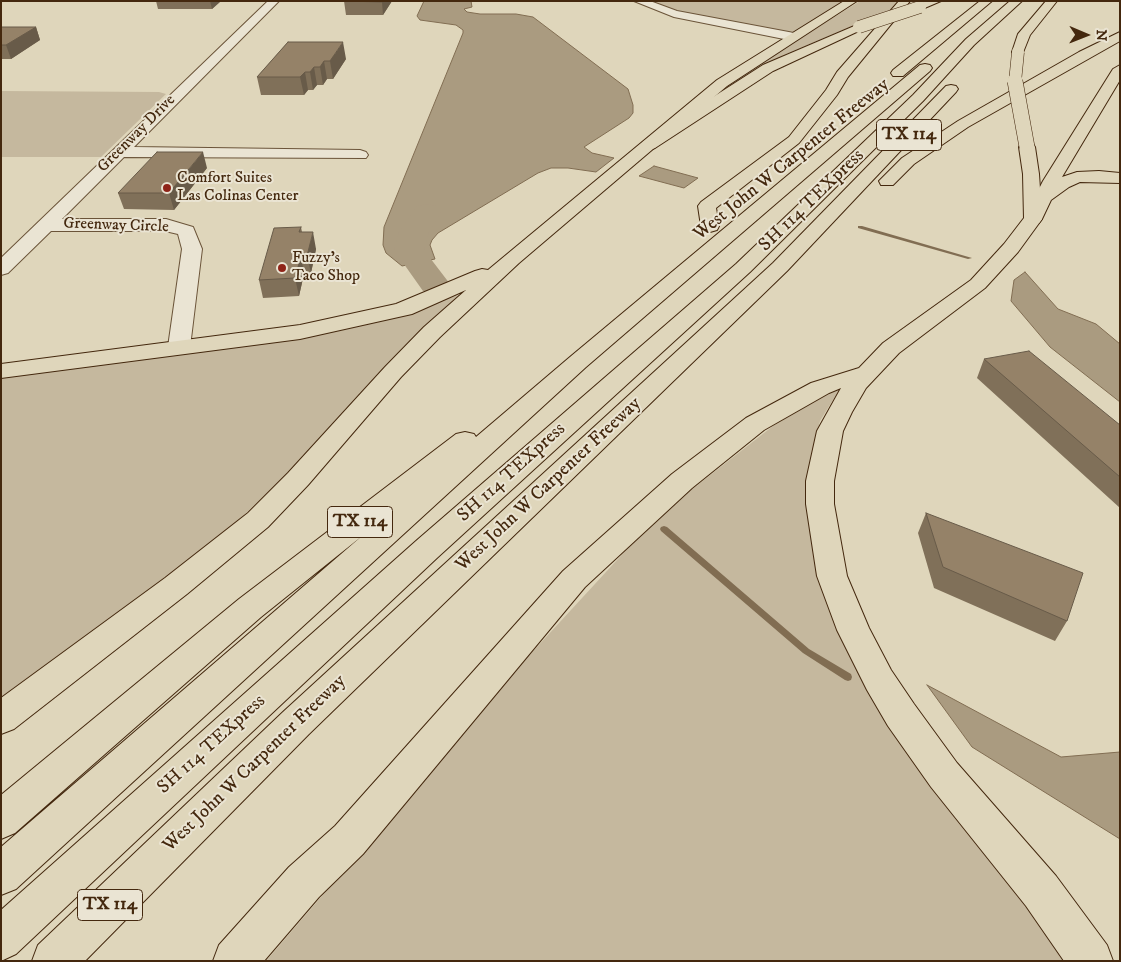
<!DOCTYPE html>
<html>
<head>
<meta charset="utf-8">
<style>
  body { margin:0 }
  #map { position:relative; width:1121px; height:962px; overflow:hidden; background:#dfd6bb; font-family:"IM FELL DW Pica",serif }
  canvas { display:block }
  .frame { position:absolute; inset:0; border:2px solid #44280e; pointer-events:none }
  .north { position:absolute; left:1061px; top:10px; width:50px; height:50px; -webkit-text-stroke:4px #eae4d3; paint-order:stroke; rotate:91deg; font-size:14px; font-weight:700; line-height:20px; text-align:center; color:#44280e }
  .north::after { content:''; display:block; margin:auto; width:18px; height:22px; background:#44280e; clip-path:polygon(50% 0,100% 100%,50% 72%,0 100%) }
</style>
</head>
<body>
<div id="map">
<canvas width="1121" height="962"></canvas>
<div class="frame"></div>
<div class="north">N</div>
</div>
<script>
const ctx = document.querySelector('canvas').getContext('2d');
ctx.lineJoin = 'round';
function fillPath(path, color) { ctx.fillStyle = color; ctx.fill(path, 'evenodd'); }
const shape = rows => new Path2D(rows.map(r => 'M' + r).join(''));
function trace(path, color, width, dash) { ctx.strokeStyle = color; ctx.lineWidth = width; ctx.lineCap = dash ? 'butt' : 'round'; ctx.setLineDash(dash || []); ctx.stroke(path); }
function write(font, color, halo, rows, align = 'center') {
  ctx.font = font + ' "IM FELL DW Pica",serif'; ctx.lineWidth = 4; ctx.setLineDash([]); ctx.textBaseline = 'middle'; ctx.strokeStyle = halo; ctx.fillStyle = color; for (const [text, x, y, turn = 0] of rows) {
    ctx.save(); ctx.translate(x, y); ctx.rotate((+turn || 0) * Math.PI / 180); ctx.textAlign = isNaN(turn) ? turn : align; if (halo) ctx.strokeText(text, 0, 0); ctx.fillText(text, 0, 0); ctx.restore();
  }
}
fillPath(shape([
  [649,1,847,1,798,31,788,32,683,13],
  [860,1,897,1,888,13,852,26,784,55,713,95,762,62],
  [1,91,159,92,166,94,101,157,1,157],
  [459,295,459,298,418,333,291,470,223,535,1,697,1,377,339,331,383,321],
  [834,388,839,390,820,421,808,472,815,557,1073,961,266,961,524,661,629,547,691,490,773,426]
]), '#c5b89e');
const water = shape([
  [424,1,471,1,472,7,464,9,467,12,480,14,516,14,533,17,628,89,633,105,633,113,629,118,584,147,592,153,614,158,596,172,568,168,551,168,538,173,438,233,432,240,430,245,435,259,402,266,386,253,383,245,384,227,463,33,463,30,456,25,420,20,417,16,424,1],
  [654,166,698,178,684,188,639,176,654,166],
  [1025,272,1058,309,1096,324,1120,344,1120,402,1050,347,1011,301,1014,280,1025,272],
  [927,685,1061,757,1120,752,1120,839,972,747,927,685]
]);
fillPath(water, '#aa9b80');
trace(water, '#816d52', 1);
fillPath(shape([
  [858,226,862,226,972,258,968,259,858,228,858,226],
  [664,526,667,527,809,649,851,674,852,677,851,680,848,681,845,680,803,653,661,531,660,529,661,527,664,526]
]), '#816d52');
fillPath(shape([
  [427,204,437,206,441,212,429,232,424,250,450,284,445,291,434,294,423,291,394,250,399,232,417,206,427,204]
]), '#aa9b80');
const minor = shape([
  [268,1,279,1,134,147,360,150,366,152,368,155,366,158,124,157,62,219,166,219,193,227,202,249,190,347,187,352,179,354,171,352,168,347,182,249,178,234,165,231,51,231,8,273,1,275,1,258,268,1],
  [634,1,650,1,677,11,794,33,800,37,794,41,674,17,634,1]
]);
const major = shape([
  [844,1,857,1,727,86,519,263,440,337,401,377,308,485,268,527,187,594,14,729,1,734,1,698,165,578,248,513,288,473,385,367,424,327,466,290,412,314,300,339,1,378,1,364,300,325,396,304,475,271,482,269,488,270,717,80,844,1],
  [1120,65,1120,80,1062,177,1077,172,1099,171,1120,173,1120,183,1080,182,1069,187,1051,200,1042,219,1018,252,985,288,899,353,866,388,852,412,843,431,834,481,834,504,847,576,869,628,891,670,914,704,957,763,1056,876,1107,945,1113,961,1064,961,1026,906,931,787,888,726,867,690,837,630,817,576,806,504,806,481,817,431,841,388,829,393,764,430,692,488,585,587,363,854,319,897,264,961,213,961,219,945,289,867,335,826,563,571,672,474,746,418,811,383,859,368,883,343,971,280,1004,244,1024,218,1043,181,1113,69,1120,65]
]);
const highway = shape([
  [899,1,910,1,848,77,837,95,799,143,716,208,719,226,717,230,710,232,703,230,701,226,698,206,701,202,789,137,826,90,837,72,899,1],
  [925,1,941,1,920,10,915,7,925,1],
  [980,1,992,1,903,76,893,76,891,73,893,70,980,1],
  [1010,1,1022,1,974,45,923,101,750,272,438,557,16,954,1,961,1,910,416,541,736,264,913,95,966,39,1010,1],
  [1046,1,1057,1,1030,35,1022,55,1014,55,1012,52,1018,34,1046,1],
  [859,24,863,25,865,27,863,29,773,71,655,148,649,150,643,148,641,145,643,142,763,65,859,24],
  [1120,32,1120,41,968,127,914,164,893,185,881,185,879,181,902,158,958,121,1079,52,1120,32],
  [925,64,930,65,932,68,930,71,586,367,16,889,1,895,1,847,362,536,261,617,15,833,1,839,1,795,239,599,456,434,465,432,474,434,476,437,570,357,920,65,925,64],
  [951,85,956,86,958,89,956,92,787,271,309,734,85,961,32,961,38,945,283,712,773,263,946,86,951,85],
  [1027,142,1033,144,1035,147,1039,174,1042,219,1039,223,1033,224,1027,223,1024,219,1023,174,1019,147,1021,144,1027,142]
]);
trace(minor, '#6b5439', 2);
trace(major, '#44280e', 2);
trace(highway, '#44280e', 2);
fillPath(minor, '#eae4d3');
fillPath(major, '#dfd6bb');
fillPath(highway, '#dfd6bb');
const highwayBridgeFar1 = shape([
  [859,27,920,7],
  [1015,82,1018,52]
]);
const highwayBridge = shape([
  [1015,81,1027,147]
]);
trace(highwayBridgeFar1, '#44280e', 13, []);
trace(highwayBridge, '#44280e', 16, []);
trace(highwayBridgeFar1, '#dfd6bb', 12);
trace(highwayBridge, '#dfd6bb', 15);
fillPath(shape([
  [156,1,221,1,212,9,158,9],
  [392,1,383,15,346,15,344,1],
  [1,27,36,27,40,40,11,59,1,59],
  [288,42,346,59,333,79,327,79,323,85,317,85,313,90,308,90,304,95,261,95,257,77],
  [207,168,174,210,124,209,118,193],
  [301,227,302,232,316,249,311,273,304,274,299,296,263,298,259,280],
  [984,359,1120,425,1120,508,977,378],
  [926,513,1067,621,1055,641,934,588,918,533]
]), '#807059');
fillPath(shape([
  [210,1,221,1,212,9],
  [382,1,392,1,383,15,382,2],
  [36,27,40,40,11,59,6,45],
  [343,42,346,59,333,79,330,61],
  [324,61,327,79,323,85,320,67],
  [314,67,317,85,313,90,310,72],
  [305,72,308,90,304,95,300,77],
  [203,152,207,168,174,210,169,193],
  [313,232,316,249,311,273,307,256],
  [301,256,304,274,299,296,295,278]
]), '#685b49');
const building = shape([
  [344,1,382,1,382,2,344,1],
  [1,27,36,27,6,45,1,45,1,27],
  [288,42,343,42,330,61,324,61,320,67,314,67,310,72,305,72,300,77,257,77,288,42],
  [157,152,203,152,169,193,118,193,157,152],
  [301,227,299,232,313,232,307,256,301,256,295,278,259,280,274,228,301,227],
  [1029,351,1120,425,1120,477,984,359,1029,351],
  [926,513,1083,573,1067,621,943,567,926,513]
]);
fillPath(building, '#958268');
trace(building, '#685b49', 1);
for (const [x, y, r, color] of [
  [167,188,5,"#8f2418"],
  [282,268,5,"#8f2418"]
]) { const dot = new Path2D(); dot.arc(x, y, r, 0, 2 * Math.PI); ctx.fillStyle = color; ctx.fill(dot); trace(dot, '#eae4d3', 2); }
write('16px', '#44280e', '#eae4d3', [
  ["Greenway Drive",137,134,-45],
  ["Greenway Circle",116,226,2]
]);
write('16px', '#44280e', '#eae4d3', [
  ["Comfort Suites",177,179],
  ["Las Colinas Center",177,197],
  ["Fuzzy's",292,259],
  ["Taco Shop",292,277]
], 'left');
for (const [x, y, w] of [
  [909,135,65],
  [360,522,65],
  [110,905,65]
]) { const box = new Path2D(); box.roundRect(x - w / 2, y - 15.5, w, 31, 4); ctx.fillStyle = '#eae4d3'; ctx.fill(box); trace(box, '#44280e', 1); }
write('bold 18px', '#44280e', null, [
  ["TX 114",909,135],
  ["TX 114",360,522],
  ["TX 114",110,905]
]);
write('19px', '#44280e', '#eae4d3', [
  ["West John W Carpenter Freeway",792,160,-39],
  ["SH 114 TEXpress",812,201,-44],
  ["SH 114 TEXpress",512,473,-42],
  ["West John W Carpenter Freeway",549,485,-43],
  ["SH 114 TEXpress",212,745,-42],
  ["West John W Carpenter Freeway",255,764,-44]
]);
</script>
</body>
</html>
